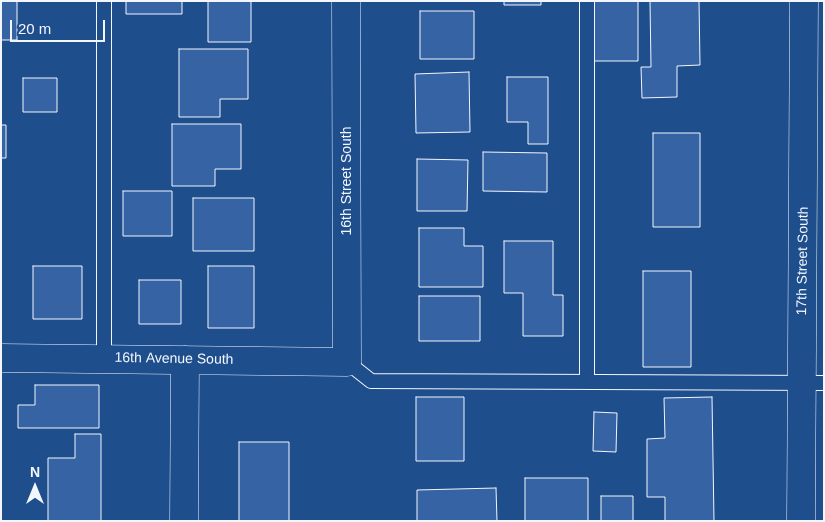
<!DOCTYPE html>
<html>
<head>
<meta charset="utf-8">
<style>
  body { margin:0 }
  #map { position:relative; width:825px; height:522px; overflow:hidden; background:#1f4e8c; font-family:Arial,sans-serif }
  canvas { display:block }
  .frame { position:absolute; inset:0; border:2px solid #f2f6ff; pointer-events:none }
  .north { position:absolute; left:10px; top:462px; width:50px; height:50px; -webkit-text-stroke:4px #1f4e8c; paint-order:stroke; rotate:0deg; font-size:14px; font-weight:700; line-height:20px; text-align:center; color:#f2f6ff }
  .north::after { content:''; display:block; margin:auto; width:18px; height:22px; background:#f2f6ff; clip-path:polygon(50% 0,100% 100%,50% 72%,0 100%) }
  .scale { position:absolute; left:10px; top:20px; width:95px; height:22px; box-sizing:border-box; border:2px solid #f2f6ff; border-top:0; padding-left:6px; font-size:15px; line-height:18px; white-space:nowrap; color:#f2f6ff; -webkit-text-stroke:4px #1f4e8c; paint-order:stroke }
</style>
</head>
<body>
<div id="map">
<canvas width="825" height="522"></canvas>
<div class="frame"></div>
<div class="north">N</div>
<div class="scale">20 m</div>
</div>
<script>
const ctx = document.querySelector('canvas').getContext('2d');
ctx.lineJoin = 'round';
function fillPath(path, color) { ctx.fillStyle = color; ctx.fill(path, 'evenodd'); }
const shape = rows => new Path2D(rows.map(r => 'M' + r).join(''));
function trace(path, color, width, dash) { ctx.strokeStyle = color; ctx.lineWidth = width; ctx.lineCap = dash ? 'butt' : 'round'; ctx.setLineDash(dash || []); ctx.stroke(path); }
function write(font, color, halo, rows, align = 'center') {
  ctx.font = font + ' Arial,sans-serif'; ctx.lineWidth = 4; ctx.setLineDash([]); ctx.textBaseline = 'middle'; ctx.strokeStyle = halo; ctx.fillStyle = color; for (const [text, x, y, turn = 0] of rows) {
    ctx.save(); ctx.translate(x, y); ctx.rotate((+turn || 0) * Math.PI / 180); ctx.textAlign = isNaN(turn) ? turn : align; if (halo) ctx.strokeText(text, 0, 0); ctx.fillText(text, 0, 0); ctx.restore();
  }
}
const building = shape([
  [1,1,17,1,17,40,1,40,1,1],
  [126,1,182,1,182,14,126,14,126,1],
  [208,1,251,1,251,42,208,42,208,1],
  [504,1,541,1,541,5,504,5,504,1],
  [594,1,638,1,638,61,593,61,594,1],
  [650,1,699,1,700,65,677,66,677,97,642,98,641,67,651,67,650,1],
  [420,11,474,11,474,59,420,59,420,11],
  [179,49,248,49,248,99,220,99,220,117,179,117,179,49],
  [469,72,470,132,416,133,415,74,469,72],
  [507,77,548,77,548,144,528,144,528,122,507,122,507,77],
  [23,78,57,78,57,112,23,112,23,78],
  [172,124,241,124,241,169,215,169,215,186,172,186,172,124],
  [1,125,6,125,6,158,1,158,1,125],
  [653,133,700,133,700,227,653,227,653,133],
  [483,152,547,153,547,192,483,191,483,152],
  [417,159,468,160,467,211,417,211,417,159],
  [123,191,172,191,172,236,123,236,123,191],
  [193,198,254,198,254,251,193,251,193,198],
  [419,228,464,228,464,246,483,246,483,287,419,287,419,228],
  [504,241,553,241,553,295,563,295,563,336,523,336,523,293,504,293,504,241],
  [33,266,82,266,82,319,33,319,33,266],
  [208,266,254,266,254,328,208,328,208,266],
  [643,271,691,271,691,367,643,367,643,271],
  [139,280,181,280,181,324,139,324,139,280],
  [419,296,480,296,480,341,419,341,419,296],
  [35,385,99,385,99,428,18,428,18,405,35,405,35,385],
  [416,397,464,397,464,461,416,461,416,397],
  [712,397,714,521,665,521,665,497,647,497,647,439,665,438,664,398,712,397],
  [594,412,617,413,616,452,593,451,594,412],
  [75,434,101,434,101,521,48,521,48,458,75,458,75,434],
  [239,442,289,442,289,521,239,521,239,442],
  [525,478,588,478,588,521,525,521,525,478],
  [496,488,497,521,417,521,417,490,496,488],
  [601,496,633,496,633,521,601,521,601,496]
]);
fillPath(building, '#3563a3');
trace(building, '#f2f6ff', 1);
const lane = shape([
  [104,1,104,358],
  [347,362,371,381,824,383],
  [587,382,587,1]
]);
const street = shape([
  [1,358,347,362,346,1],
  [184,521,185,360],
  [801,521,804,1]
]);
trace(lane, '#f2f6ff', 16);
trace(street, '#f2f6ff', 29);
trace(lane, '#1f4e8c', 14);
trace(street, '#1f4e8c', 28);
write('14px', '#f2f6ff', '#1f4e8c', [
  ["16th Street South",347,181,-90],
  ["17th Street South",803,261,-89],
  ["16th Avenue South",174,359,1]
]);
</script>
</body>
</html>
